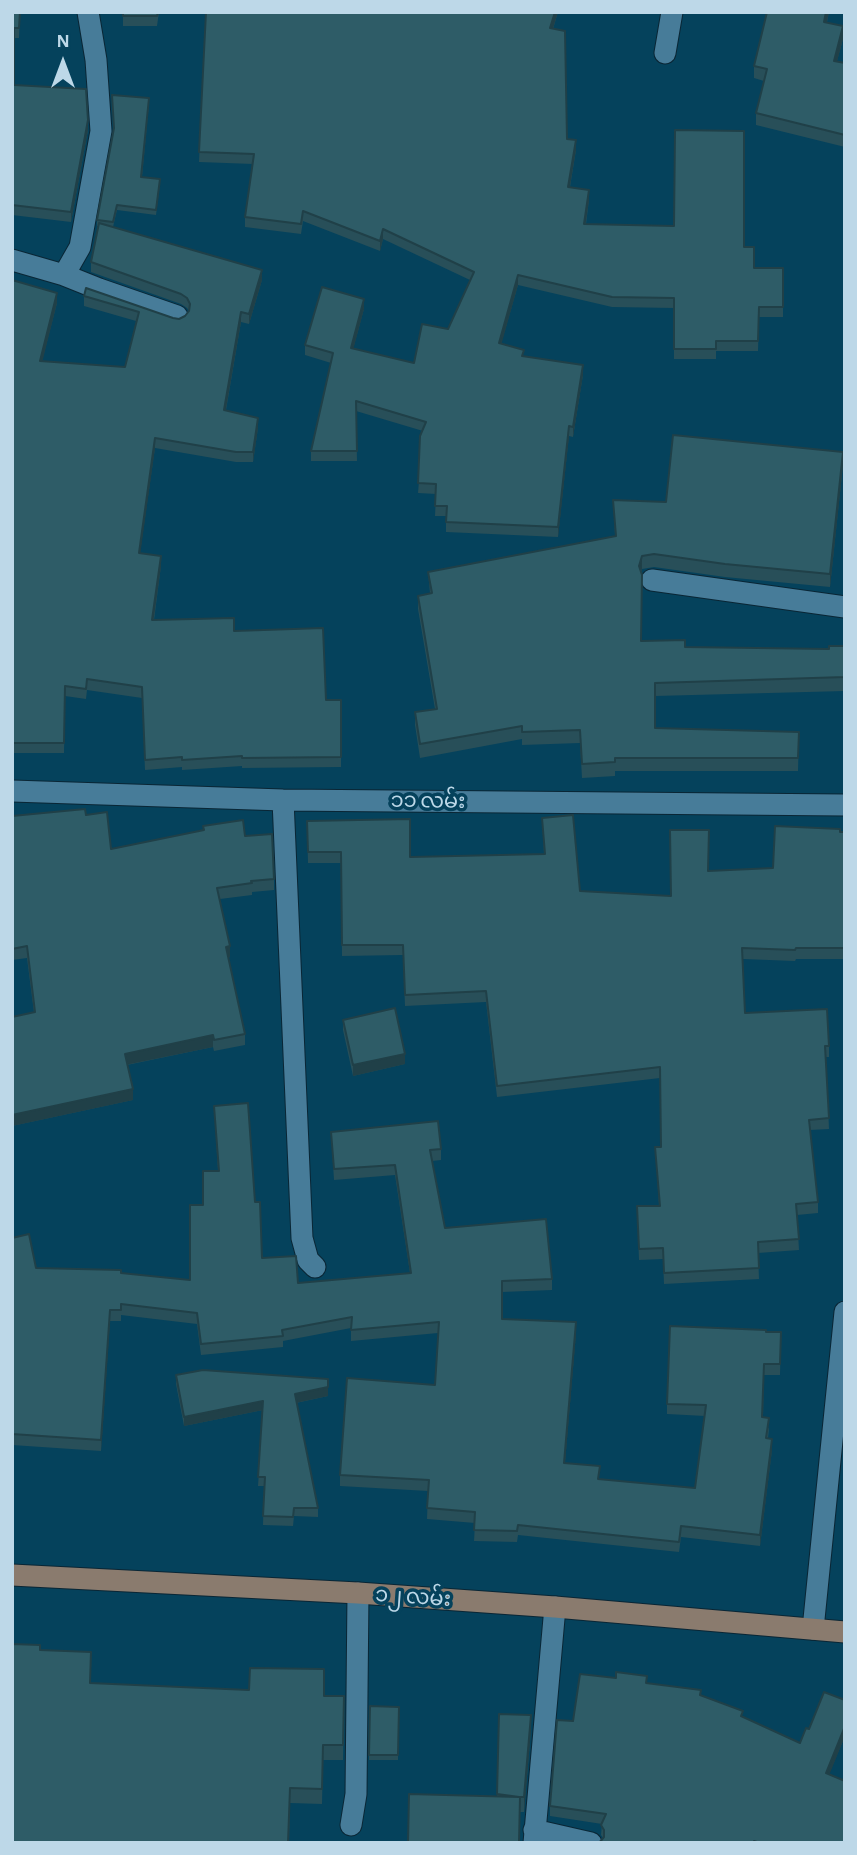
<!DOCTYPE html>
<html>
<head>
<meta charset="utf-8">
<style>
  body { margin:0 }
  #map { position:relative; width:857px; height:1855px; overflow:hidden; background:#05425c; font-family:"Alegreya Sans",sans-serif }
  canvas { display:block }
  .frame { position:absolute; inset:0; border:14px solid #bdd8e8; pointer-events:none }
  .north { position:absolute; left:28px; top:28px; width:70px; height:70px; -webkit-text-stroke:5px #05425c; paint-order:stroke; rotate:0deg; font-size:19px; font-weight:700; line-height:28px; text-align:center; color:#bdd8e8 }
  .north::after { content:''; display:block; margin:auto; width:24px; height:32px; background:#bdd8e8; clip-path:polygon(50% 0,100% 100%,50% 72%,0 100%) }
</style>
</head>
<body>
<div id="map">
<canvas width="857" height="1855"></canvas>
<div class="frame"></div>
<div class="north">N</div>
</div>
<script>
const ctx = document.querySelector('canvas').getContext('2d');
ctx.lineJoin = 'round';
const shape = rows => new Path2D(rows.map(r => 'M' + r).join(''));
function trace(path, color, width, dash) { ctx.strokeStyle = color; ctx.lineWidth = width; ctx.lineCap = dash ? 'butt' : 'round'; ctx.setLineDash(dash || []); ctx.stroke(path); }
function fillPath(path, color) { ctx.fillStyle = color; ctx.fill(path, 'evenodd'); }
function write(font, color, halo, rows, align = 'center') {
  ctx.font = font + ' "Alegreya Sans","Noto Sans Myanmar",sans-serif'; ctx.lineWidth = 7; ctx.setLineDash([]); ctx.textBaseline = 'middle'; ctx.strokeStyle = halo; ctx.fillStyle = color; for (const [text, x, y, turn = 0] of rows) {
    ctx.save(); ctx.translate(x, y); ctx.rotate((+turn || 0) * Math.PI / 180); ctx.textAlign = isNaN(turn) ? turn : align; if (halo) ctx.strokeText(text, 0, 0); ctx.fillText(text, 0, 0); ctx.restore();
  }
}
const minor = shape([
  [665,53,672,12],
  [12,260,64,275,99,289,177,316],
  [64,275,80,247,101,131,96,60,88,12],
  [652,580,845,607],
  [12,791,283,800,845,805],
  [283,800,302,1238,308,1260,315,1267],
  [813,1629,845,1312],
  [351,1825,356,1794,358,1593],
  [534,1830,591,1843],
  [534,1843,555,1607]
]);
const major = shape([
  [12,1575,358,1593,555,1607,845,1632]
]);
trace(minor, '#0a2635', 23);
trace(major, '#0a2635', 23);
trace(minor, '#477c99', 21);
trace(major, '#8a7b6e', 21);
fillPath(shape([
  [12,12,20,12,19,38,14,38,14,85,88,130,71,222,12,215],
  [123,12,159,12,157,26,123,26],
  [206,12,558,12,553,29,567,139,576,150,570,187,589,200,586,224,744,247,754,268,783,268,783,317,759,317,758,351,716,351,716,359,674,359,674,308,612,307,518,285,501,344,524,356,583,375,573,437,569,436,558,537,446,532,446,516,435,516,436,494,418,493,423,431,356,411,357,461,311,461,311,451,331,363,305,355,305,345,364,309,353,349,414,363,448,329,470,280,383,239,380,251,303,221,301,234,245,227,245,217,253,164,199,162],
  [767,12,829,12,827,22,843,39,837,61,845,63,845,147,756,125,756,113,764,81,754,78,754,66],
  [149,104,142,177,160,184,156,215,117,210,113,227,262,280,249,324,241,322,226,410,258,428,253,462,236,462,155,448,140,553,161,566,154,620,234,631,326,700,341,700,341,767,242,768,242,766,182,770,182,767,145,770,142,698,87,690,86,699,65,696,64,753,12,753,12,280,57,303,42,361,125,367,136,321,84,306,84,296,173,318,179,319,185,316,189,311,187,308,181,304,91,272,91,262,98,226,97,226,97,220],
  [843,465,830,587,725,577,654,567,642,569,641,572,641,641,685,647,829,649,845,646,845,691,655,696,655,728,799,732,798,771,615,771,615,776,582,778,580,743,522,745,522,739,420,758,415,725,415,712,435,709,418,609,418,596,430,593,428,572,615,536,613,500,666,502],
  [86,815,111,849,203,830,203,826,245,836,274,879,274,890,252,892,252,895,220,899,230,957,228,958,245,1034,245,1045,214,1051,213,1047,127,1065,133,1100,12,1126,12,1017,34,1013,27,958,12,960,12,816],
  [542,818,580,891,671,896,708,871,773,868,840,832,845,832,845,959,796,959,795,961,743,959,745,1013,829,1046,829,1057,826,1057,829,1129,810,1130,818,1202,818,1213,797,1215,799,1250,758,1253,759,1279,664,1284,663,1259,639,1260,637,1206,659,1206,655,1147,661,1147,660,1078,497,1097,486,1002,405,1006,403,955,342,956,341,863,308,863,307,821,410,857,544,854],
  [343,1020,405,1064,353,1076,343,1030],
  [214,1106,255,1202,262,1258,298,1283,410,1273,395,1175,334,1180,331,1132,441,1149,441,1160,432,1161,445,1228,552,1279,552,1290,502,1292,502,1319,576,1333,565,1463,599,1480,695,1488,705,1416,667,1414,667,1404,766,1332,781,1332,780,1375,764,1375,763,1417,769,1429,768,1438,772,1450,760,1546,681,1537,679,1552,518,1535,517,1542,474,1541,475,1523,427,1519,428,1491,340,1486,340,1475,435,1385,438,1333,351,1341,351,1328,283,1341,283,1347,201,1355,197,1324,121,1315,121,1321,110,1321,101,1451,12,1445,12,1238,36,1268,121,1273,190,1280,203,1205,218,1171],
  [176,1375,328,1396,296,1403,318,1508,318,1517,294,1516,293,1526,263,1525,264,1486,258,1486,263,1410,184,1426,176,1384],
  [40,1650,90,1683,344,1696,343,1760,323,1760,322,1804,290,1803,289,1843,12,1843],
  [616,1678,647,1683,701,1696,743,1717,800,1743,845,1736,829,1774,845,1843,599,1843,603,1838,601,1835,602,1824,550,1816,550,1806,573,1721],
  [370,1706,399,1707,398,1760,369,1760],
  [499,1714,531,1730,524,1812,520,1812,497,1796]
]), '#284f59');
fillPath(shape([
  [555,12,558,12,550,38,550,28],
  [826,12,829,12,824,34,824,22],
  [843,26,843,39,834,73,834,61],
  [88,120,88,130,71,222,71,212],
  [576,140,576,150,568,197,568,187],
  [589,190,589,200,584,234,584,224],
  [383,229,383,239,380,251,380,241],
  [262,270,262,280,249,324,249,314],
  [518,275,518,285,499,353,499,343],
  [57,293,57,303,40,371,40,361],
  [364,299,364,309,351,358,351,348],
  [241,312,241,322,224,420,224,410],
  [583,365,583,375,573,437,573,427],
  [258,418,258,428,253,462,253,452],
  [569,426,569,436,558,537,558,527],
  [155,438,155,448,139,563,139,553],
  [843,452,843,465,830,587,830,574],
  [161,556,161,566,152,630,152,620],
  [642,556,642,569,639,579,639,566],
  [230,946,230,957,226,958,226,947],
  [213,1035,213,1047,125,1065,125,1054],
  [405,1054,405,1064,353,1076,353,1065],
  [133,1089,133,1100,12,1126,12,1115],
  [110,1310,110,1321,101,1451,101,1440],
  [576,1322,576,1333,564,1474,564,1463],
  [328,1387,328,1396,295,1403,295,1394],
  [263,1401,263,1410,184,1426,184,1417],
  [772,1439,772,1450,760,1546,760,1535],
  [531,1715,531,1730,524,1812,524,1797],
  [845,1726,845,1736,826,1783,826,1773]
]), '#204048');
const building = shape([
  [12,12,20,12,19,28,14,28,14,85,86,89,88,120,71,212,12,205,12,12],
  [123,12,158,12,157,16,123,16,123,12],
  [206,12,555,12,550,28,565,31,567,139,576,140,568,187,589,190,584,224,674,226,675,130,744,131,744,247,754,247,754,268,783,268,783,307,759,307,758,341,716,341,716,349,674,349,674,298,612,297,518,275,499,343,524,350,522,356,583,365,573,427,569,426,558,527,446,522,447,506,435,506,436,484,418,483,420,436,426,422,356,401,357,451,311,451,333,353,305,345,322,287,364,299,351,348,414,363,422,324,448,329,474,272,383,229,380,241,303,211,301,224,245,217,254,154,199,152,206,12],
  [767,12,826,12,824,22,843,26,834,61,845,63,845,135,756,113,767,69,754,66,767,12],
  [112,95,149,98,141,177,160,179,156,210,117,205,113,222,97,220,114,128,112,95],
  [99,223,262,270,249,314,241,312,224,410,258,418,253,452,236,452,155,438,139,553,161,556,152,620,234,618,234,631,323,628,326,700,341,700,341,757,242,758,242,756,182,760,182,757,145,760,142,687,87,679,86,689,65,686,64,743,12,743,12,280,57,293,40,361,125,367,139,312,84,296,86,288,173,318,179,319,185,316,189,311,190,304,187,298,181,294,91,262,99,223],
  [673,435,843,452,830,574,725,564,654,554,642,556,639,566,642,575,641,641,685,640,685,647,829,649,829,646,845,646,845,677,655,683,655,728,799,732,798,758,615,758,615,762,582,764,580,730,522,732,522,726,420,744,415,712,437,709,418,596,432,593,428,572,616,536,613,500,666,502,673,435],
  [85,809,86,815,107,812,111,849,204,830,203,826,243,820,245,836,272,834,274,879,251,881,252,883,217,888,230,946,226,947,245,1034,214,1040,213,1035,125,1054,133,1089,12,1115,12,1017,35,1012,27,946,12,949,12,816,85,809],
  [573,815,580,891,671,896,670,830,709,830,708,871,773,868,775,826,840,829,840,832,845,832,845,948,796,948,795,950,742,948,745,1013,827,1009,829,1046,825,1046,829,1118,809,1120,818,1202,796,1204,799,1239,758,1242,759,1268,664,1273,663,1248,639,1249,637,1206,660,1206,655,1147,661,1147,660,1067,497,1086,486,991,405,995,403,945,342,945,341,852,308,852,307,821,410,819,410,857,545,854,542,818,573,815],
  [395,1008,405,1054,353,1065,343,1020,395,1008],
  [248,1103,255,1202,260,1202,262,1258,296,1256,298,1283,411,1273,395,1165,334,1169,331,1132,438,1121,441,1149,430,1150,445,1228,546,1219,552,1279,502,1281,502,1319,576,1322,564,1463,600,1466,598,1479,695,1488,706,1405,667,1404,670,1326,766,1330,766,1332,781,1332,780,1364,764,1364,762,1417,769,1418,766,1438,772,1439,760,1535,681,1526,679,1542,518,1525,517,1531,474,1530,475,1512,427,1508,429,1480,340,1475,347,1378,435,1385,439,1322,351,1330,352,1317,282,1330,283,1336,201,1344,197,1313,121,1304,121,1310,110,1310,101,1440,12,1434,12,1238,29,1234,36,1268,121,1270,121,1273,190,1280,190,1205,203,1205,203,1171,219,1171,214,1106,248,1103],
  [203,1370,328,1379,328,1387,295,1394,318,1508,294,1508,293,1517,263,1516,265,1477,258,1477,263,1401,184,1417,176,1375,203,1370],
  [12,1644,40,1645,40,1650,91,1652,90,1683,249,1690,250,1668,324,1669,324,1696,344,1696,343,1745,323,1745,322,1789,290,1788,288,1843,12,1843,12,1644],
  [616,1672,647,1676,646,1683,701,1690,700,1695,743,1711,741,1716,800,1743,806,1728,809,1729,824,1692,845,1700,845,1726,826,1773,845,1781,845,1843,760,1843,754,1841,754,1843,599,1843,604,1837,604,1830,601,1825,606,1814,550,1806,557,1720,573,1721,580,1674,616,1678,616,1672],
  [370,1706,399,1707,398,1755,369,1755,370,1706],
  [499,1714,531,1715,524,1797,520,1797,519,1843,408,1843,409,1794,519,1797,497,1794,499,1714]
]);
fillPath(building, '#2e5c67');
trace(building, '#204048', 2);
write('21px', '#bdd8e8', '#05425c', [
  ["၁၁ လမ်း",428,801,1],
  ["၁၂ လမ်း",413,1597,4]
]);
</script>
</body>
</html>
